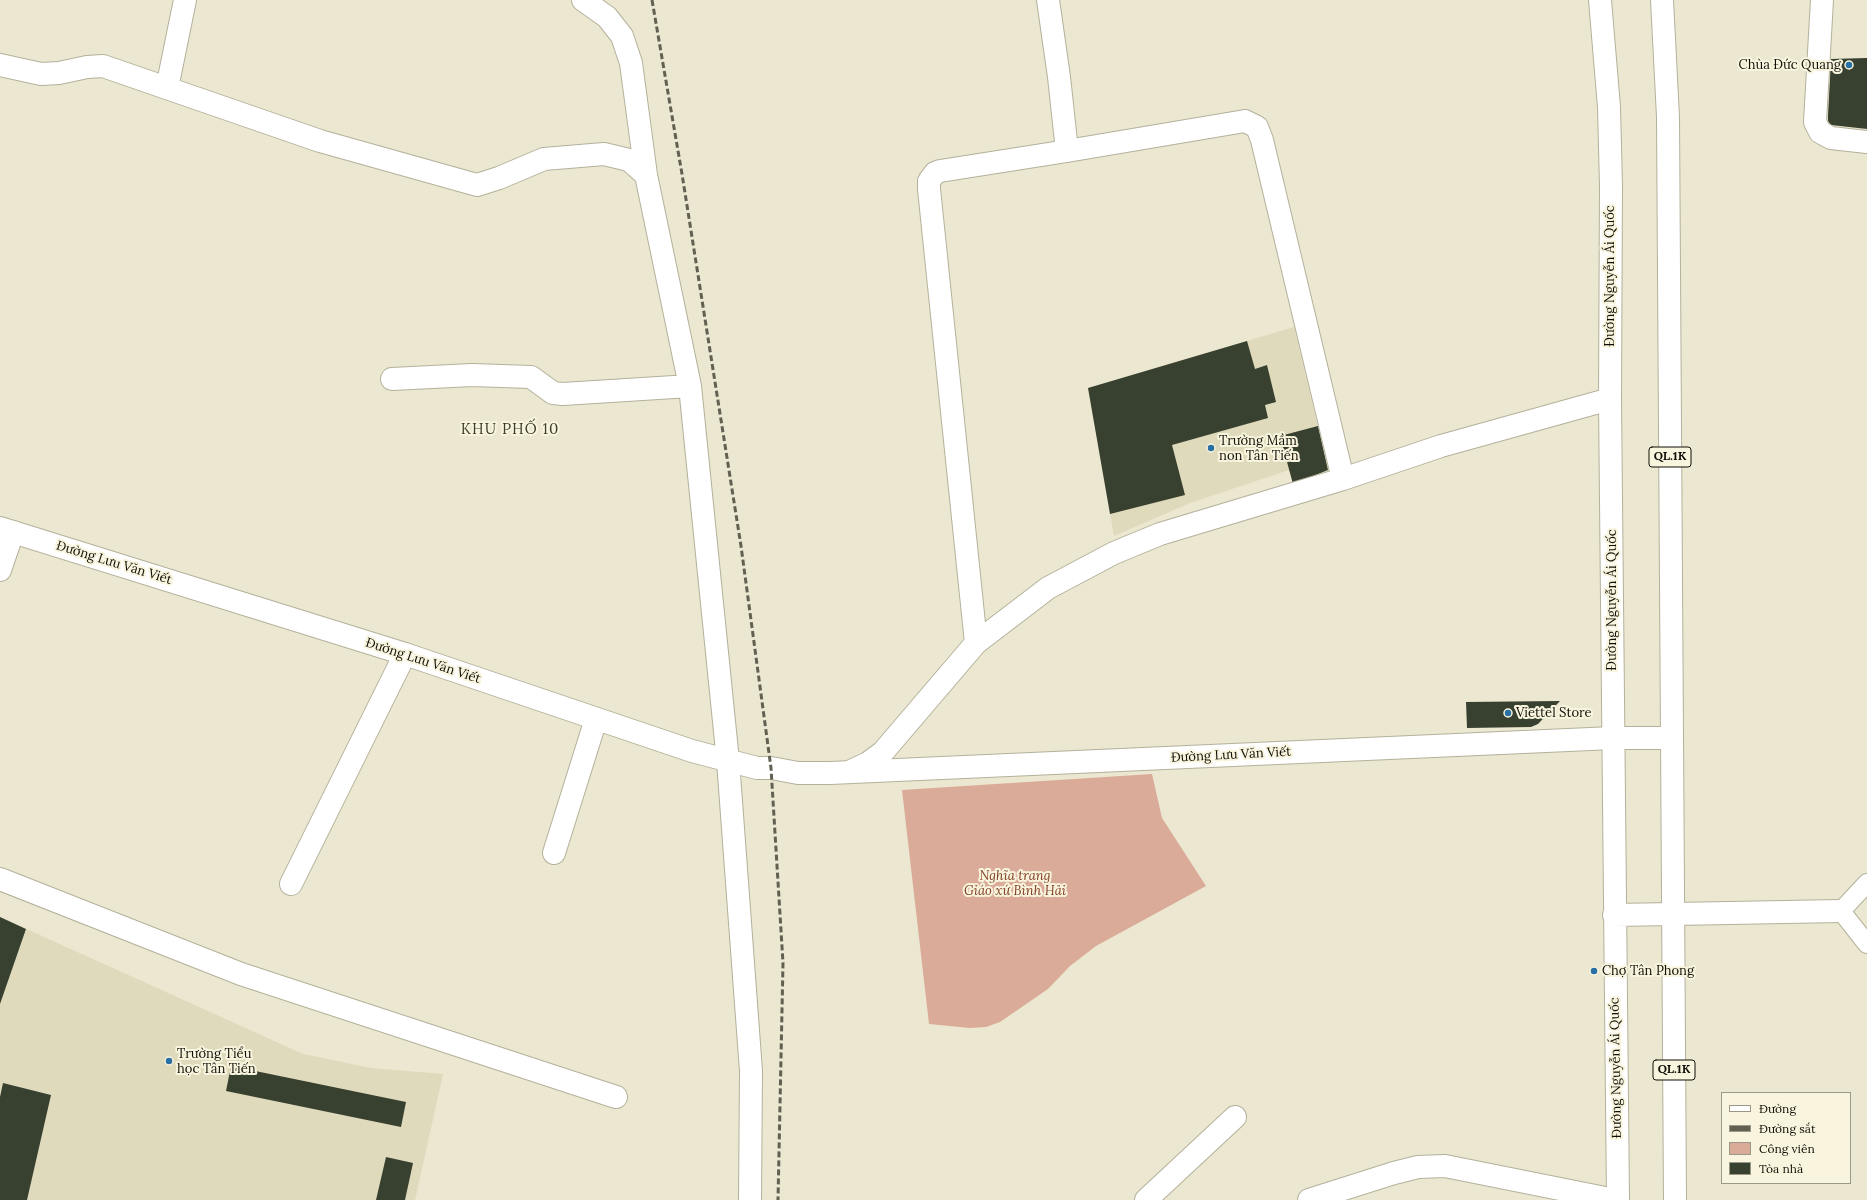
<!DOCTYPE html>
<html>
<head>
<meta charset="utf-8">
<style>
  body { margin:0 }
  #map { position:relative; width:1867px; height:1200px; overflow:hidden; background:#ebe7d0; font-family:Lora,serif }
  canvas { display:block }
  .legend { position:absolute; left:1721px; top:1092px; width:130px; height:92px; box-sizing:border-box; background:#f8f4dd; border:1px solid #9b9887; margin:0; padding:5px 7px; list-style:none; font-size:12px; color:#100f07 }
  .legend li { display:flex; align-items:center; gap:8px; height:20px }
  .legend b { width:20px; border:1px solid #9b9887 }
</style>
</head>
<body>
<div id="map">
<canvas width="1867" height="1200"></canvas>
<ul class="legend">
<li><b style="height:5px;background:#fff"></b>Đường</li>
<li><b style="height:5px;background:#626053"></b>Đường sắt</li>
<li><b style="height:11px;background:#dbab99"></b>Công viên</li>
<li><b style="height:11px;background:#38402f"></b>Tòa nhà</li>
</ul>
</div>
<script>
const ctx = document.querySelector('canvas').getContext('2d');
ctx.lineJoin = 'round';
function fillPath(path, color) { ctx.fillStyle = color; ctx.fill(path, 'evenodd'); }
const shape = rows => new Path2D(rows.map(r => 'M' + r).join(''));
function trace(path, color, width, dash) { ctx.strokeStyle = color; ctx.lineWidth = width; ctx.lineCap = dash ? 'butt' : 'round'; ctx.setLineDash(dash || []); ctx.stroke(path); }
function write(font, color, halo, rows, align = 'center') {
  ctx.font = font + ' Lora,serif'; ctx.lineWidth = 4; ctx.setLineDash([]); ctx.textBaseline = 'middle'; ctx.strokeStyle = halo; ctx.fillStyle = color; for (const [text, x, y, turn = 0] of rows) {
    ctx.save(); ctx.translate(x, y); ctx.rotate((+turn || 0) * Math.PI / 180); ctx.textAlign = isNaN(turn) ? turn : align; if (halo) ctx.strokeText(text, 0, 0); ctx.fillText(text, 0, 0); ctx.restore();
  }
}
fillPath(shape([
  [1294,327,1328,470,1293,484,1289,470,1190,503,1114,536,1088,388],
  [0,917,303,1054,371,1068,443,1074,415,1200,0,1200]
]), '#dfdabc');
fillPath(shape([
  [1152,774,1162,818,1206,886,1096,946,1070,966,1048,989,1000,1022,986,1027,970,1028,929,1024,902,790]
]), '#dbab99');
fillPath(shape([
  [1867,58,1867,129,1831,125,1828,121,1828,115,1831,59],
  [1247,341,1255,369,1267,365,1276,402,1265,405,1268,418,1172,445,1185,495,1110,514,1088,388],
  [1318,426,1328,470,1293,484,1280,436],
  [1560,701,1538,724,1531,727,1467,728,1466,702],
  [0,917,26,929,0,1004],
  [231,1066,406,1102,401,1127,226,1091],
  [3,1083,51,1095,27,1200,0,1200,0,1097],
  [386,1157,413,1163,405,1200,376,1200]
]), '#38402f');
const service = shape([
  [1867,883,1841,911,1867,944]
]);
const minor = shape([
  [583,0,607,17,622,36,631,63,646,175],
  [1048,0,1059,77,1067,151,1245,121,1257,127,1262,140,1343,479],
  [1822,0,1815,122,1820,132,1831,138,1867,142],
  [0,65,41,74,59,73,87,67,103,66,320,141,477,185,499,178,544,159,604,154,629,160,646,175,690,386,728,761,751,1071,750,1200],
  [167,88,185,0],
  [392,379,472,375,531,377,553,393,563,394,690,386],
  [0,570,13,532],
  [976,643,929,189,929,181,935,173,940,171,1067,151],
  [849,772,868,763,883,752,976,643,1048,588,1114,553,1160,534,1343,479,1441,446,1610,399],
  [554,853,596,719],
  [0,879,241,974,616,1097],
  [291,884,405,654],
  [1673,914,1841,911],
  [1146,1200,1235,1117],
  [1309,1200,1394,1173,1418,1167,1445,1166,1615,1200]
]);
const tertiary = shape([
  [0,528,405,654,692,751,757,768,771,768,798,773,830,773,1613,738]
]);
const primary = shape([
  [1600,0,1609,107,1611,186,1610,399,1618,1200],
  [1662,0,1668,117,1675,1200],
  [1613,738,1672,738],
  [1614,915,1673,914]
]);
trace(service, '#b4b19b', 20);
trace(minor, '#b4b19b', 24);
trace(tertiary, '#b4b19b', 24);
trace(primary, '#b4b19b', 24);
trace(service, '#fff', 18);
trace(minor, '#fff', 22);
trace(tertiary, '#fff', 22);
trace(primary, '#fff', 22);
trace(shape([
  [652,0,682,174,741,546,771,768,783,963,778,1200]
]), '#626053', 3, [6, 3]);
for (const [x, y, r, color] of [
  [1849,65,4,"#286fa3"],
  [1211,448,4,"#286fa3"],
  [1508,713,4,"#286fa3"],
  [1594,971,4,"#286fa3"],
  [169,1061,4,"#286fa3"]
]) { const dot = new Path2D(); dot.arc(x, y, r, 0, 2 * Math.PI); ctx.fillStyle = color; ctx.fill(dot); trace(dot, '#f8f4dd', 1.5); }
for (const [x, y, w] of [
  [1670,457,42],
  [1674,1070,42]
]) { const box = new Path2D(); box.roundRect(x - w / 2, y - 10, w, 20, 3); ctx.fillStyle = '#f8f4dd'; ctx.fill(box); trace(box, '#100f07', 1); }
write('bold 12px', '#100f07', null, [
  ["QL.1K",1670,457],
  ["QL.1K",1674,1070]
]);
write('13px', '#100f07', '#f8f4dd', [
  ["Chùa Đức Quang",1841,65,"right"],
  ["Trường Mầm",1219,441],
  ["non Tân Tiến",1219,456],
  ["Viettel Store",1516,713],
  ["Chợ Tân Phong",1602,971],
  ["Trường Tiểu",177,1054],
  ["học Tân Tiến",177,1069]
], 'left');
write('13px', '#100f07', '#f8f4dd', [
  ["Đường Nguyễn Ái Quốc",1610,276,-90],
  ["Đường Lưu Văn Viết",114,563,17],
  ["Đường Nguyễn Ái Quốc",1612,600,-90],
  ["Đường Lưu Văn Viết",423,661,18],
  ["Đường Lưu Văn Viết",1231,755,-3],
  ["Đường Nguyễn Ái Quốc",1616,1068,-91]
]);
write('italic 13px', '#7f3d21', '#f8f4dd', [
  ["Nghĩa trang",1015,876],
  ["Giáo xứ Bình Hải",1015,891]
]);
ctx.letterSpacing = '1px';
write('15px', '#403d2a', '#f8f4dd', [
  ["KHU PHỐ 10",510,430]
]);
ctx.letterSpacing = '0px';
</script>
</body>
</html>
